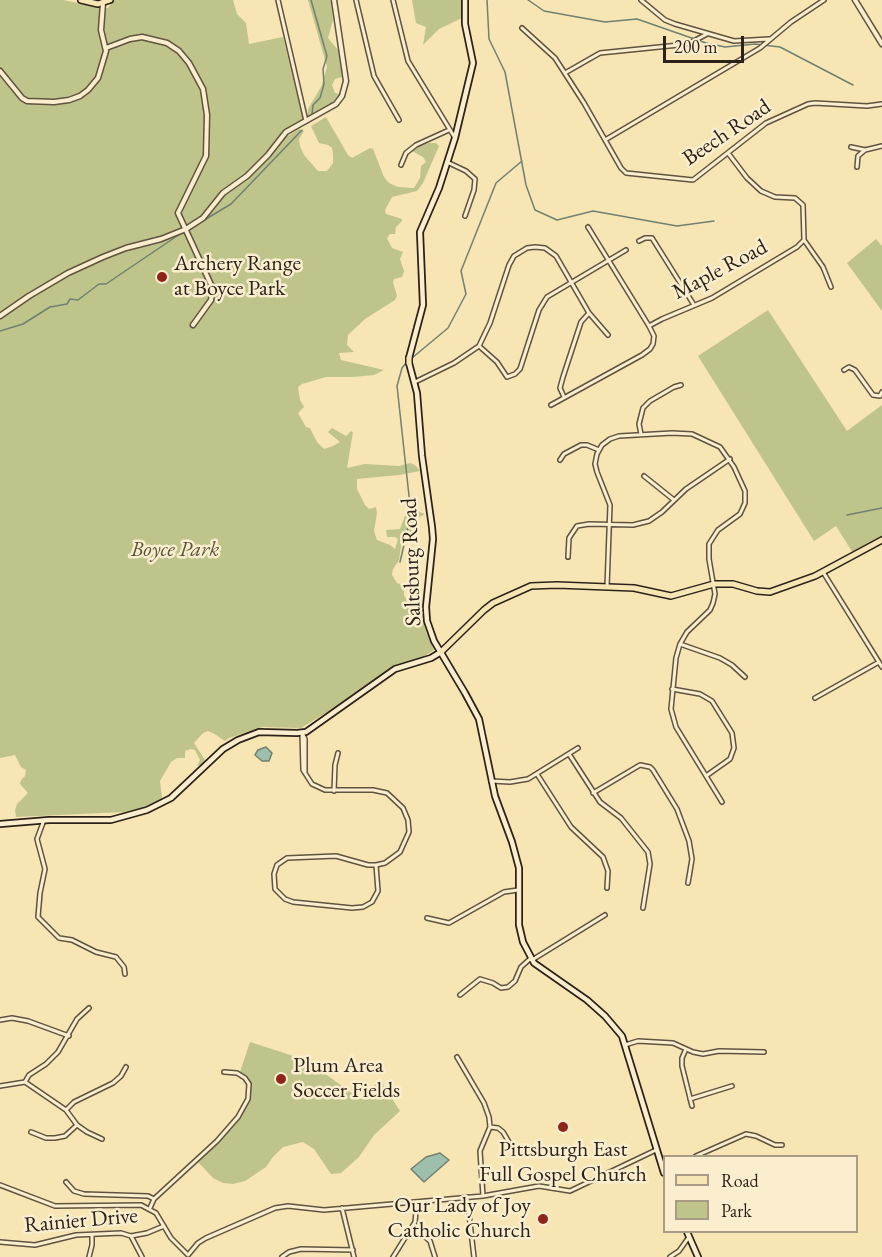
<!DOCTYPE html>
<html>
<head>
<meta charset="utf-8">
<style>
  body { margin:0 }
  #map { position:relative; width:882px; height:1257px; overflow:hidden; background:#f7e5b4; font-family:"EB Garamond",serif }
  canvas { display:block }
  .legend { position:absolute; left:663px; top:1155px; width:195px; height:78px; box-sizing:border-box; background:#faeece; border:2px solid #a89c86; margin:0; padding:8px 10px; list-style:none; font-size:18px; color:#2d2219 }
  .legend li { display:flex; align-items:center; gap:12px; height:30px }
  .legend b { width:30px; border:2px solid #a89c86 }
  .scale { position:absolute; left:663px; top:36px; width:81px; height:27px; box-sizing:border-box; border:3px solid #2d2219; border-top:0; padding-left:8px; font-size:18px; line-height:21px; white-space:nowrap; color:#2d2219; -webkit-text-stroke:4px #faeece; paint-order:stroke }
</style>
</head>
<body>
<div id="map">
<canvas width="882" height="1257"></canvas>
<ul class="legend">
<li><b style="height:8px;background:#f7e5b4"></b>Road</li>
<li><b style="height:16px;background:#bfc48b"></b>Park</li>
</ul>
<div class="scale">200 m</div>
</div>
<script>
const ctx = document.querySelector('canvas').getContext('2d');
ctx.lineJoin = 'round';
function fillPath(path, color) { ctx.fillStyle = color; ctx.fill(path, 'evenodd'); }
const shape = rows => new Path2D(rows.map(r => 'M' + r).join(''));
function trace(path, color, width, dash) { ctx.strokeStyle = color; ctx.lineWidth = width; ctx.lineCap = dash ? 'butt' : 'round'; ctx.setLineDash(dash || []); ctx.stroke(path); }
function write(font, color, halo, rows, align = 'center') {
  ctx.font = font + ' "EB Garamond",serif'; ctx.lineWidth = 5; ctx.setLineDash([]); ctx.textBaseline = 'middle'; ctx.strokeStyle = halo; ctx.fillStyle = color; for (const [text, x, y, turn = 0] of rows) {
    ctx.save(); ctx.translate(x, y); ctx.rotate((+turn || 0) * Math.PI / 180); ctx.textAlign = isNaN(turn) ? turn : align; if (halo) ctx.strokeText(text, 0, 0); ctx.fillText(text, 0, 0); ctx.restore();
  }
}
fillPath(shape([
  [0,0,63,0,103,8,108,8,113,0,233,0,237,14,246,23,249,44,283,37,303,120,287,129,283,133,287,136,299,129,304,131,299,139,300,146,304,155,318,171,327,171,333,163,333,154,332,148,328,145,319,143,311,126,326,117,348,155,352,158,370,148,373,149,384,177,389,183,398,187,414,188,420,178,421,166,426,162,423,157,412,151,418,146,429,143,436,143,439,146,423,183,417,191,392,197,385,210,386,214,402,219,402,221,396,227,395,234,390,234,387,238,392,248,403,252,400,259,404,271,402,277,394,279,393,282,397,296,395,300,365,319,348,335,347,345,354,352,339,353,341,360,384,370,374,375,353,377,326,377,302,384,298,387,300,400,304,407,298,413,306,427,310,428,317,442,324,449,333,446,340,442,328,432,332,428,346,436,351,431,353,432,347,468,365,464,399,466,410,463,415,465,420,471,399,475,357,479,357,489,365,505,369,509,376,507,377,513,374,531,377,540,390,545,395,549,398,539,395,537,387,537,386,530,400,529,408,508,425,514,414,520,411,534,403,534,399,560,393,569,392,575,397,583,400,584,404,591,404,595,416,616,421,616,423,620,426,632,434,650,421,658,403,663,388,670,347,700,301,728,263,727,229,738,225,741,213,733,208,731,203,733,194,743,205,760,201,765,197,766,200,760,195,750,191,749,185,751,185,758,177,758,171,762,160,781,162,798,142,808,124,812,16,817,15,810,17,804,28,793,20,784,21,780,25,776,26,770,21,767,15,755,0,758],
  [308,0,330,0,331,2,333,20,328,38,338,50,342,77,335,79,332,85,335,93,340,94,333,102,308,117,308,109,321,87,327,67],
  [412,0,462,0,462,18,439,29,423,45,426,27,416,23],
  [876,239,882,246,882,311,847,263],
  [768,310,847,431,882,405,882,536,853,553,836,526,814,541,698,356],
  [250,1042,306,1060,360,1099,380,1080,400,1111,374,1135,359,1157,341,1173,331,1174,314,1149,303,1142,283,1147,273,1157,266,1167,245,1181,233,1184,223,1183,213,1178,198,1162,250,1101,251,1083,240,1072]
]), '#bfc48b');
const water = shape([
  [266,747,272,753,269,761,262,761,255,755,258,750,266,747],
  [440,1153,449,1160,424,1182,411,1169,426,1157,440,1153]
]);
fillPath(water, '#9dbfac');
trace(water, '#708071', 1.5);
trace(shape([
  [311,0,327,56,323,69,324,84,320,98,313,105,312,114],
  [487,0,489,39,505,72,526,185,535,210,557,220,593,211,677,226,714,221],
  [528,0,544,11,605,22,637,19,706,43,725,47,755,44,780,47,853,85],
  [196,225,231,204,302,130],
  [0,331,23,324,50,307,67,304,70,299,78,300,99,284,106,284,180,234],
  [412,358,448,328,466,294,461,271,496,183,522,161],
  [847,515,882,508],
  [400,562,411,514,397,386,402,368,406,363]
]), '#708071', 1.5);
const minor = shape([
  [278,0,306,121],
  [356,0,374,76,399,120],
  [393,0,408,61,455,138],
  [641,0,665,20,675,24,734,41,769,39],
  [522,28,555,58,584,103,621,168,626,173,693,180,766,123,808,104,815,103,867,106,882,104],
  [565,73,600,53,679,45,690,43,707,34],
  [605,140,760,48,791,22,824,0],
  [851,147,865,150,882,146],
  [728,153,747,178,761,191,775,197,795,198,803,205,804,240],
  [447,162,466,171,475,179,474,190,465,216],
  [401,165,406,153,416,145,449,130],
  [857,167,858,156,865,150],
  [804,240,823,267,831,287],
  [639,241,645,238,652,238,694,305],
  [649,326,662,319,712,298,797,247,804,240],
  [479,346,497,362,507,377,515,374,520,369,539,310,547,297,626,250],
  [844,370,849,367,855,370,873,395,880,396,882,392],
  [415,382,454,363,479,346,490,323,509,265,514,256,527,248,535,247,545,248,556,256,589,313,608,335],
  [564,397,560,388,563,377,581,322,589,313],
  [551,405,642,355,650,349,653,344,654,336,649,326,588,227],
  [641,434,639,424,643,408,650,401,674,387,681,385],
  [560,460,564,454,581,445,587,445,599,450],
  [644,476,674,500],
  [568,557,569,538,577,526,589,524,633,525,649,521,662,512,686,489,730,459],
  [823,572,882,667],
  [607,587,610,505,597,472,595,464,597,454,602,445,610,439,619,436,672,433,692,434,720,447,734,467,745,491,745,503,740,514,718,530,709,544,709,559,715,594,713,603,710,610,687,632,680,644,676,658,671,709,676,727,722,802],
  [680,644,720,658,732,665,745,677],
  [672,689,700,694,712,701,732,733,734,748,730,759,706,776],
  [815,698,879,662],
  [302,733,303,770,312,784,325,790,373,790,387,793,403,808,408,820,409,832,400,852,385,863,376,865,368,865,336,856,287,858,277,865,274,874,275,889,285,899,293,902,352,908,363,907,372,902,378,891,376,865],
  [303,735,305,739,305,773],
  [569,754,600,802,621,818,648,852,650,864,643,908],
  [537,774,571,827,603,857,608,871,607,888],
  [491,781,510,782,528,779,578,748],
  [334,791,335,765,338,753],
  [593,793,640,765,650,767,653,770,677,809,689,841,692,859,688,883],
  [44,820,37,839,45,869,40,893,38,917,59,938,72,940,96,952,116,957,124,967,125,974],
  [427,918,449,923,504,892,518,890],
  [532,960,605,915],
  [460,995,480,979,493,983,501,988,508,987,515,981,521,967,531,958],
  [0,1020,12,1018,28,1021,69,1036],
  [625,1045,638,1041,673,1043,693,1052,703,1054,719,1051,764,1052],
  [686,1049,682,1058,682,1066,692,1106],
  [457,1057,484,1103,489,1117,490,1127,480,1151,483,1196],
  [25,1082,29,1075,46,1064,58,1052,77,1019,89,1008],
  [0,1086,25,1082,66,1110,77,1125,87,1132,102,1139],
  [690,1099,732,1086],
  [66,1110,74,1102,113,1083,121,1076,126,1067],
  [490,1127,498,1128,503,1132,516,1154],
  [31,1132,46,1138,55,1138,65,1136,77,1125],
  [696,1156,746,1134,756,1136,775,1145,782,1145],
  [66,1182,74,1191,84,1194,148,1196,154,1199],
  [0,1185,55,1206,141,1205,156,1213,171,1238,188,1255,198,1243,206,1238,275,1208,288,1206,324,1210,483,1196,539,1186,570,1191,656,1150],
  [467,1197,474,1257],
  [150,1208,154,1199,217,1141,238,1117,248,1099,249,1084,245,1078,237,1073,224,1072],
  [342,1208,354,1257],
  [413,1227,430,1241,435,1257],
  [131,1236,142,1257],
  [0,1242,35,1245,76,1235,121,1233,131,1236,147,1233,164,1226],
  [89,1257,92,1245,92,1235],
  [282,1257,289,1252,301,1249,353,1250],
  [393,1257,415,1222,417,1202],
  [670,1257,679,1251,689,1237]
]);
const tertiary = shape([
  [855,0,882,44],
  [106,48,130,39,142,37,167,43,179,51,189,63,203,89,207,115,206,156,178,213,213,289,211,300,193,325],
  [0,71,22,98,27,101,54,102,69,100,80,96,88,90,98,78,106,51,101,30,103,3],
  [0,316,29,296,68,273,103,257,126,248,161,239,186,229,203,218,223,193,247,176,268,155,286,132,336,104,342,96,346,81,334,0]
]);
const secondary = shape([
  [409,358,423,305,420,232,439,188,455,138,473,63,465,24,465,0],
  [409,363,417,393,422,456,432,527,433,539,426,607,427,621,434,641,465,693,479,719,495,796,512,842,519,868,519,925,523,942,534,963,587,1000,605,1016,622,1036,664,1173],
  [0,824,49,820,111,820,147,810,171,798,223,749,238,740,259,732,297,733,306,732,395,669,431,658,441,652],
  [687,1232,698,1257]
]);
const primary = shape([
  [81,0,98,4,110,0],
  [409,358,409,363],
  [441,652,484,610,493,603,531,586,557,585,634,588,671,596,714,584,733,584,757,591,770,592,815,576,882,540]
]);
trace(minor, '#605340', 6);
trace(tertiary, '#605340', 7);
trace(secondary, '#2d2219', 8);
trace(primary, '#2d2219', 8);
trace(minor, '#faeece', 3);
trace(tertiary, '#faeece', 4);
trace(secondary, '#faeece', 4.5);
trace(primary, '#f7e5b4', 5);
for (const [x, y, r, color] of [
  [162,277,6,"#8f2418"],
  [281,1079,6,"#8f2418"],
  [563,1127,6,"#8f2418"],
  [543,1219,6,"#8f2418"]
]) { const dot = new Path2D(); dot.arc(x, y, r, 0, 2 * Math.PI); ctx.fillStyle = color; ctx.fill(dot); trace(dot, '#faeece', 2); }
write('22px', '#2d2219', '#faeece', [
  ["Beech Road",727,133,-34],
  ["Maple Road",720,270,-28],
  ["Saltsburg Road",412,562,-92],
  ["Rainier Drive",81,1221,-5]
]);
write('22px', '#2d2219', '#faeece', [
  ["Archery Range",174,264],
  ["at Boyce Park",174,289],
  ["Plum Area",293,1066],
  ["Soccer Fields",293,1091],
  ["Pittsburgh East",563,1150,"center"],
  ["Full Gospel Church",563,1175,"center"],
  ["Our Lady of Joy",531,1206,"right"],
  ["Catholic Church",531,1231,"right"]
], 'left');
write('italic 22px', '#59533b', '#faeece', [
  ["Boyce Park",175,550]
]);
</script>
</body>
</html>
